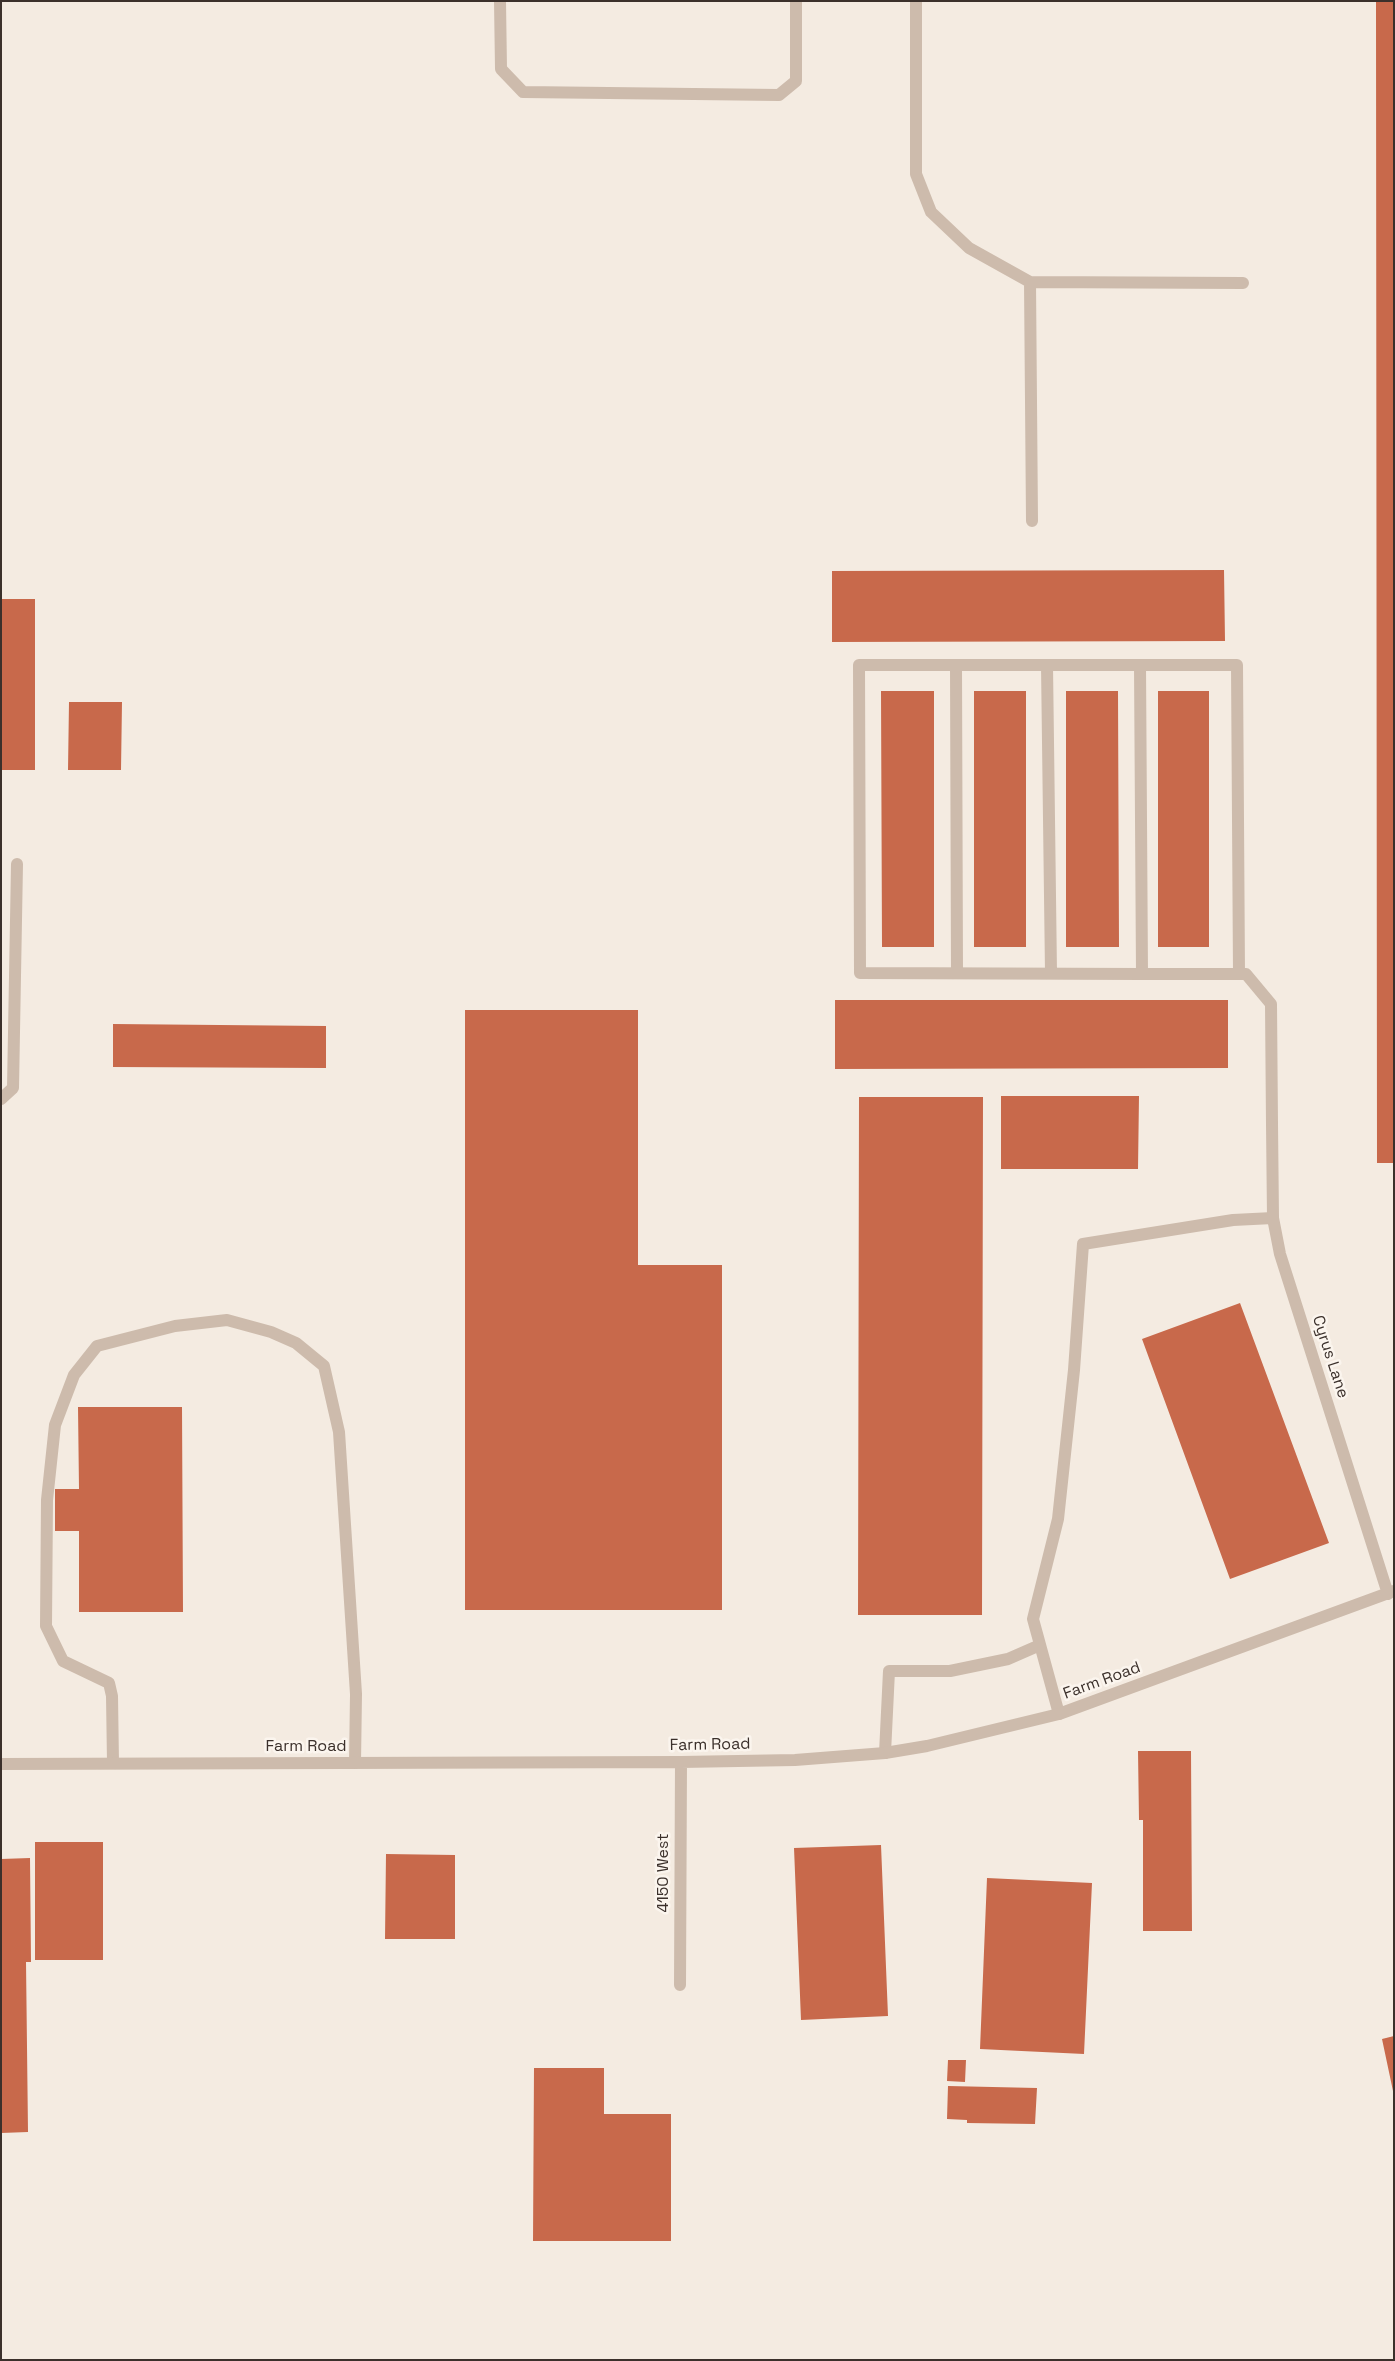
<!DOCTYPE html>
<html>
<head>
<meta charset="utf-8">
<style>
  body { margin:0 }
  #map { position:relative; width:1395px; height:2361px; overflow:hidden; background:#f4ebe1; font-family:"Space Grotesk",sans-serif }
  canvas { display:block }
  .frame { position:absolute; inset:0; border:2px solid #3b302b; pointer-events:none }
</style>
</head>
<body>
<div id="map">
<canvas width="1395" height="2361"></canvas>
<div class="frame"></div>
</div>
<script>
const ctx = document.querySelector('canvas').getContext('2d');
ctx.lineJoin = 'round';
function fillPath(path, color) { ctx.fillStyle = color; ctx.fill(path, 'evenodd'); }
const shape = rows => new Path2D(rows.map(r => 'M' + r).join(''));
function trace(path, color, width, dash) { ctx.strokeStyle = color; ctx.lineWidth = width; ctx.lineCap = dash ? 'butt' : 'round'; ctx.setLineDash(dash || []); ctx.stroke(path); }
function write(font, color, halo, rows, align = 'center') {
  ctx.font = font + ' "Space Grotesk",sans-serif'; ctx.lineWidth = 5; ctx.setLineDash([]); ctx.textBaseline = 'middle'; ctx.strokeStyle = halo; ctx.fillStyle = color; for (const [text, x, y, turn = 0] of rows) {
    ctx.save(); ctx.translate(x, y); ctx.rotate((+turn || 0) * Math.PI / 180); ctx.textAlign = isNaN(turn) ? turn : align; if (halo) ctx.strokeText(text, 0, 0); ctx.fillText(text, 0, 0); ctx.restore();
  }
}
fillPath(shape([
  [1376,1,1394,1,1394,1163,1377,1163],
  [1224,570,1225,641,832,642,832,571],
  [1,599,35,599,35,770,1,770],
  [881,691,934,691,934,947,882,947],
  [974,691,1026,691,1026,947,974,947],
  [1066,691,1118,691,1119,947,1066,947],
  [1158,691,1209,691,1209,947,1158,947],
  [69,702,122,702,121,770,68,770],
  [835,1000,1228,1000,1228,1068,835,1069],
  [465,1010,638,1010,638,1265,722,1265,722,1610,465,1610],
  [113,1024,326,1026,326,1068,113,1067],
  [1001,1096,1139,1096,1138,1169,1001,1169],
  [859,1097,983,1097,982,1615,858,1615],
  [1240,1303,1329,1543,1230,1579,1142,1339],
  [78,1407,182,1407,183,1612,79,1612,79,1531,55,1531,55,1489,79,1489],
  [1138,1751,1191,1751,1192,1931,1143,1931,1143,1820,1139,1820],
  [35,1842,103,1842,103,1960,35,1960],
  [881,1845,888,2016,801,2020,794,1848],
  [386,1854,455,1855,455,1939,385,1939],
  [30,1858,31,1962,26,1962,28,2132,1,2133,1,1859],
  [987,1878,1092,1883,1084,2054,980,2049],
  [1394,2036,1394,2091,1393,2091,1382,2039],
  [948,2060,966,2060,965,2082,947,2081],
  [534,2068,604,2068,604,2114,671,2114,671,2241,533,2241],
  [948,2086,1037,2088,1035,2124,967,2123,967,2120,947,2119]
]), '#c8694b');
trace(shape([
  [500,1,501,69,523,92,779,95,796,81,796,1],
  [916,1,916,174,931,212,969,248,1030,282,1243,283],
  [1030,282,1032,521],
  [956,665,957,973],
  [1047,665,1051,973],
  [1140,665,1142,974],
  [1239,974,1237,665,859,665,860,973,1142,974,1246,974,1271,1004,1272,1124],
  [1,1099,13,1088,17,864],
  [1059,1714,1033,1619,1058,1519,1074,1370,1083,1244,1233,1220,1273,1218],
  [885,1753,889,1671,950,1671,1008,1659,1040,1645],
  [113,1763,112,1696,109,1683,63,1661,46,1626,47,1500,55,1425,74,1375,97,1346,175,1326,227,1320,271,1332,296,1343,324,1366,339,1432,356,1694,355,1763]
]), '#cdbbac', 12);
trace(shape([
  [1272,1124,1273,1218,1280,1254,1388,1594],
  [1,1764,681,1762,795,1760,885,1753,927,1746,1059,1714,1394,1591],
  [680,1985,681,1762]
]), '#cdbbac', 12);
write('16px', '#3b302b', '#fbf5ee', [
  ["Cyrus Lane",1330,1357,72],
  ["Farm Road",1102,1681,-20],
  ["Farm Road",710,1745,-1],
  ["Farm Road",306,1747],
  ["4150 West",664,1873,-90]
]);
</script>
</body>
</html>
